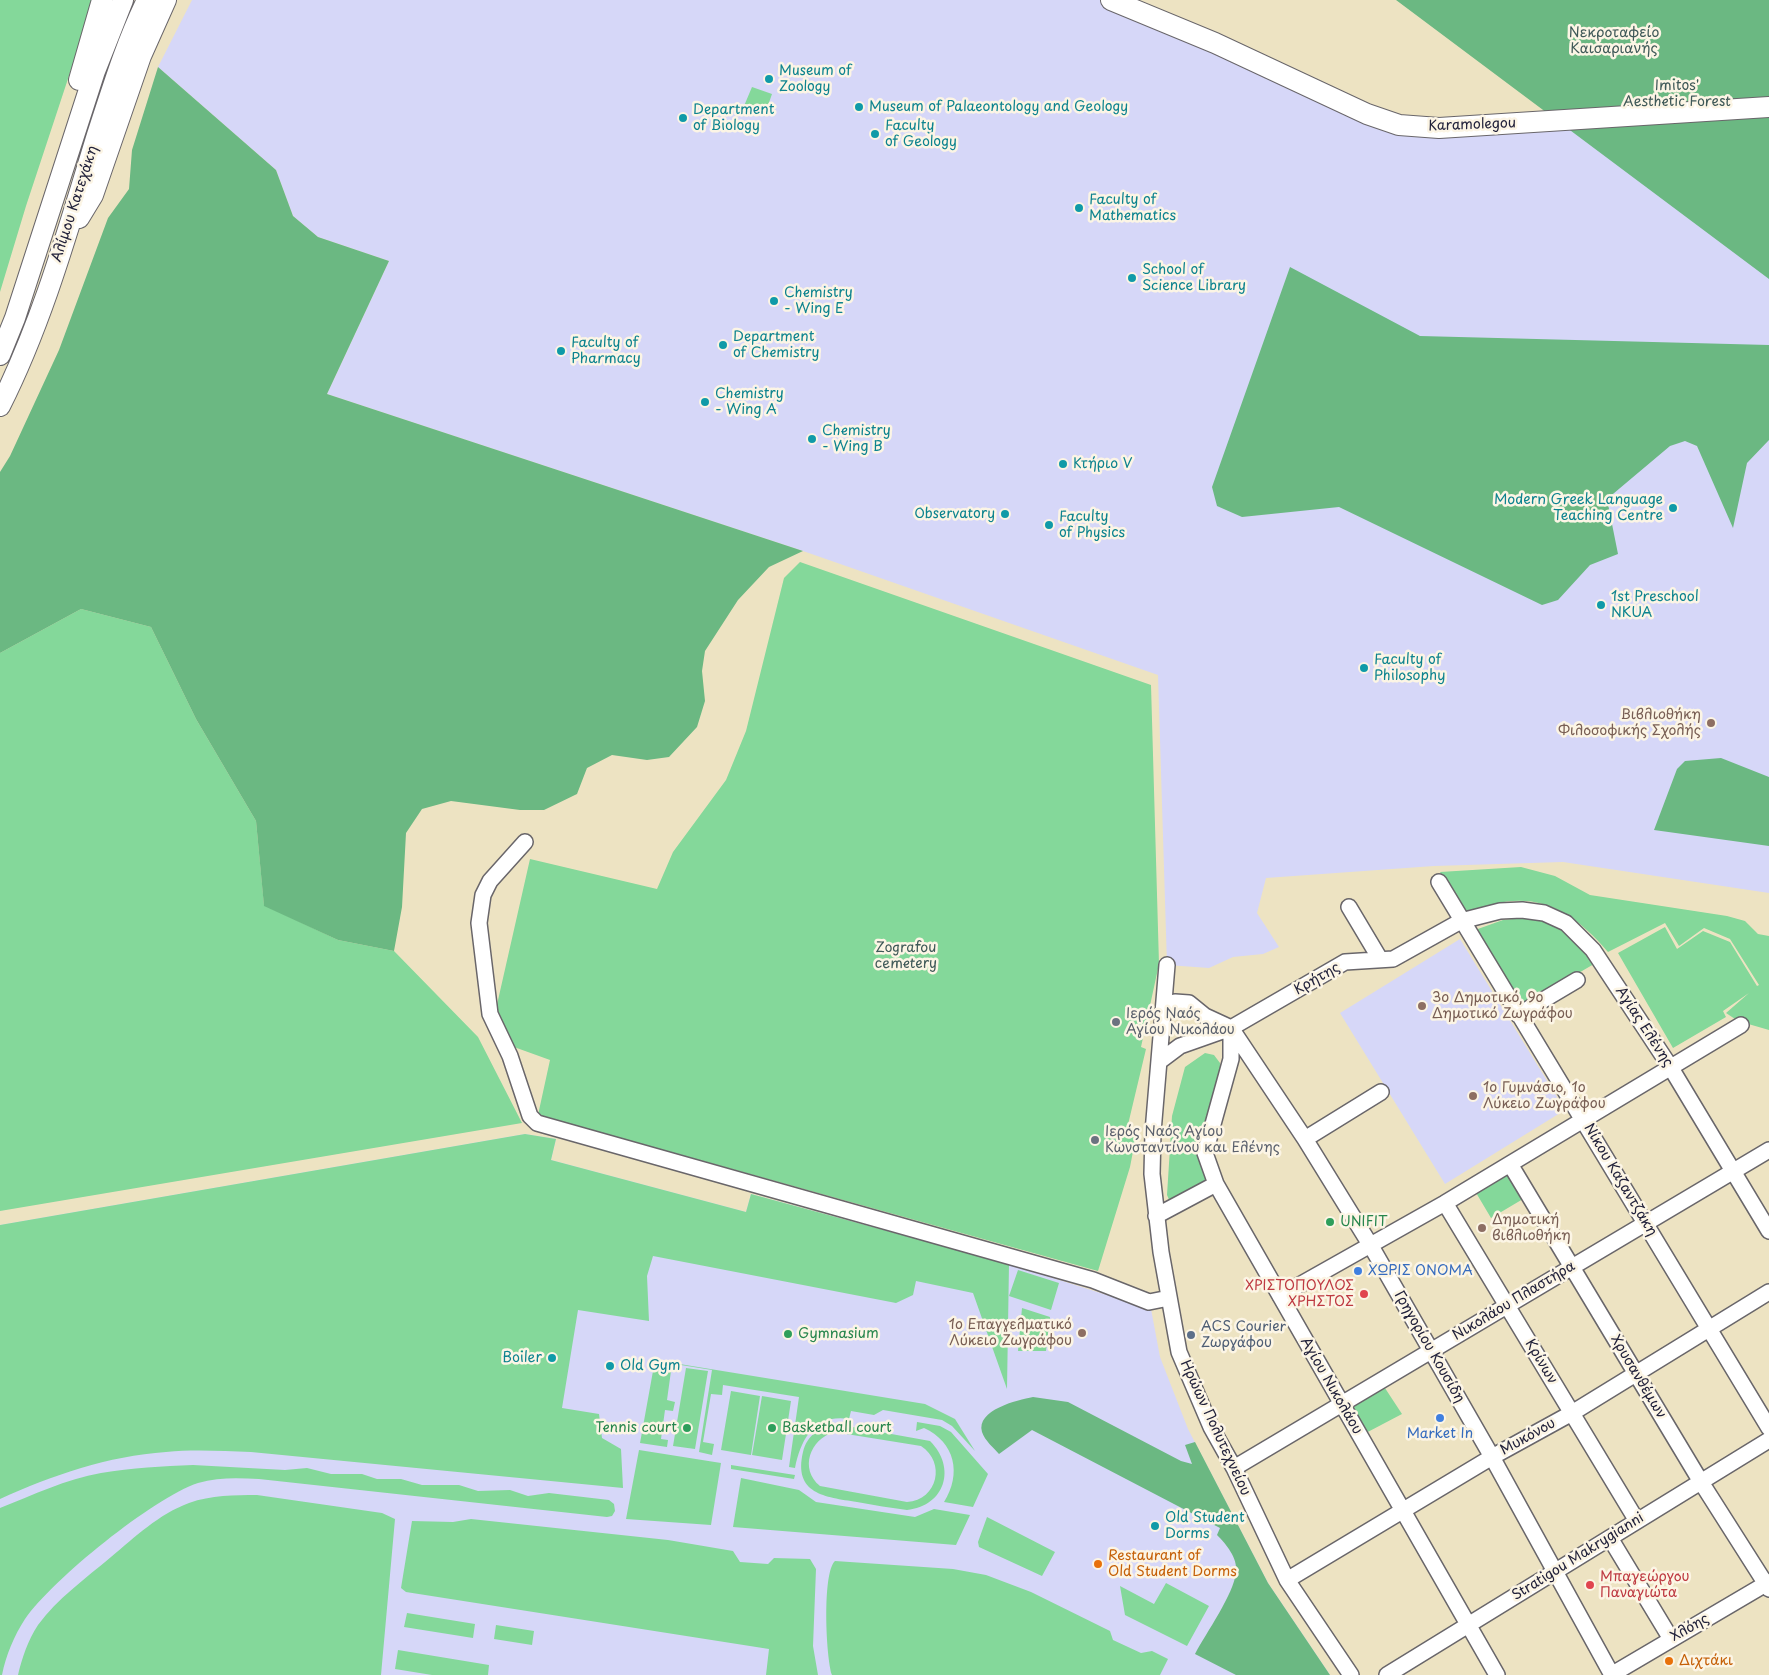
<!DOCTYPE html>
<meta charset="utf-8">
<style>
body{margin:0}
canvas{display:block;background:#ede3c2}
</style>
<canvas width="1769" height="1675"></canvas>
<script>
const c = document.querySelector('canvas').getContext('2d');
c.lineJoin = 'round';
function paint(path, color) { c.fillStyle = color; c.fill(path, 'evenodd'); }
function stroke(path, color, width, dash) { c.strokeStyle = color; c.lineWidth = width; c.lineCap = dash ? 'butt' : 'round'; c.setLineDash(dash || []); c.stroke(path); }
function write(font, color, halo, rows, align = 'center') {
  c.font = font + ' "Playpen Sans",sans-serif'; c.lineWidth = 5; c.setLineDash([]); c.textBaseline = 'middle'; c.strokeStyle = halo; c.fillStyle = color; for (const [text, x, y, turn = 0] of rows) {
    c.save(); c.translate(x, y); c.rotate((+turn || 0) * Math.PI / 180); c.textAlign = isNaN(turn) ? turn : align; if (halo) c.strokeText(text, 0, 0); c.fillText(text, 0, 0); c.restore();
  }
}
const built = new Path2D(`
 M 192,0 L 1111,0 L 1402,131 L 1769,117 L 1769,893 L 1563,862 L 1434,866 L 1266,878 L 1257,913 L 1279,947 L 1263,954 L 1233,957 L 1209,968 L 1167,965 L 1158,675 L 803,551 L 327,394 L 389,261 L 318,237 L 293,216 L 276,170 L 158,67 Z
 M 1460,939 L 1565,1110 L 1445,1184 L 1340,1013 Z
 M 525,1134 L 556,1139 L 551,1160 L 746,1212 L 751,1194 L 1009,1264 L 1151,1309 L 1160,1357 L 1188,1429 L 1268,1583 L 1330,1675 L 0,1675 L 0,1225 Z`);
const green = new Path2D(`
 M 0,0 L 94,0 L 26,206 L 0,292 Z
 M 752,87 L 772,94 L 765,114 L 744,106 Z
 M 800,562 L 1151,685 L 1159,964 L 1141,1047 L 1146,1049 L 1126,1133 L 1136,1136 L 1130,1167 L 1098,1271 L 538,1115 L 550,1060 L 514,1047 L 496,1009 L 530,859 L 657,889 L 673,852 L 726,780 L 746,731 L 784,578 Z
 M 81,609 L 151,627 L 196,719 L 256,821 L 264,905 L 338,940 L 394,951 L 478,1037 L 522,1123 L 0,1211 L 0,653 Z
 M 1521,867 L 1555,876 L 1590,895 L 1727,916 L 1745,921 L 1758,934 L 1769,936 L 1769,1030 L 1738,1021 L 1726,1013 L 1749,993 L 1723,1011 L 1726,1017 L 1673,1048 L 1618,953 L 1665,927 L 1677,949 L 1703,931 L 1730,942 L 1757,986 L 1759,985 L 1730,939 L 1704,928 L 1679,946 L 1665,923 L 1608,952 C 1566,903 1526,886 1464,915 L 1440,872 Z
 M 1523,918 C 1529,919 1537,918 1543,920 C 1563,926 1583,946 1594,964 L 1522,1006 L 1475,930 L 1503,920 Z
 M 1205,1053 L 1214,1055 L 1220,1063 L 1221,1072 L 1198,1155 L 1207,1181 L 1170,1202 L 1167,1195 L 1172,1116 L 1185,1067 Z
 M 525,1134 L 556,1139 L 551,1160 L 746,1212 L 751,1194 L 1009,1264 L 1007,1389 L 973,1293 L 916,1281 L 913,1295 L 896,1303 L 653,1256 L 647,1276 L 649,1321 L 578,1310 L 562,1408 L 599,1414 L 602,1438 L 621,1449 L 623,1488 L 251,1452 C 223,1451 194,1449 166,1452 C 108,1456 53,1475 0,1499 L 0,1225 Z
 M 1507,1172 L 1523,1199 L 1491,1218 L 1475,1191 Z
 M 1018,1270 L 1059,1283 L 1051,1310 L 1009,1296 Z
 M 1022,1308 L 1050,1317 L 1046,1351 L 1018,1351 Z
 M 655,1360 L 925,1404 L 955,1419 L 975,1451 L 952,1426 L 942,1420 L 883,1410 L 874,1415 L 851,1411 L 849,1419 C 814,1414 801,1439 795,1468 L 789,1467 L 799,1397 L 723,1385 L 722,1395 L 711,1394 L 703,1442 L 714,1444 L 712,1455 L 699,1452 L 712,1370 L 681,1365 L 679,1372 L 671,1371 L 667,1400 L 675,1402 L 673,1411 L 665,1410 L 661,1439 L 668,1440 L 667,1447 L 640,1443 Z
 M 686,1368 L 708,1371 L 695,1449 L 673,1446 Z
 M 1381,1382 L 1402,1414 L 1362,1435 L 1344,1405 Z
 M 731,1391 L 760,1396 L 751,1455 L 721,1450 Z
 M 762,1396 L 791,1401 L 782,1460 L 752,1455 Z
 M 917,1422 L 940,1426 L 951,1432 L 988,1474 L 973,1507 L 944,1502 C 962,1474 955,1442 924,1428 L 916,1431 Z
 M 836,1424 L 930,1441 C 957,1468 945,1506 907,1510 C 891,1508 874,1505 857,1502 C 825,1497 793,1494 803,1452 C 807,1435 820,1427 836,1424 ZM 834,1432 L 921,1446 C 946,1462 938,1500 907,1502 L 820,1486 C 799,1469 810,1439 834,1432 Z
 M 639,1450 L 721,1463 L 711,1525 L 626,1519 Z
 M 193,1465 L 285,1470 L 307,1468 L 331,1474 L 362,1474 L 377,1479 L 401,1479 L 422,1485 L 459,1485 L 478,1491 L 510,1490 L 528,1496 L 549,1493 L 609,1500 L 614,1504 L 615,1511 L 612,1516 L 607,1517 L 259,1479 C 239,1478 218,1477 198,1483 C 153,1498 53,1579 25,1619 C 14,1636 6,1655 2,1675 L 0,1675 L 0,1508 C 33,1495 66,1479 101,1473 C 132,1468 163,1466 193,1465 Z
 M 731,1465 L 795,1475 L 794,1479 L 731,1469 Z
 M 741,1478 L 799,1490 L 816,1502 L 915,1517 L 934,1509 L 970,1515 L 956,1545 L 733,1527 Z
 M 257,1495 L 382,1513 L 395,1519 L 381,1675 L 18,1675 C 22,1658 28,1640 38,1625 C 57,1599 86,1578 111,1557 C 135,1537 159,1514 189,1503 C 211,1495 235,1495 257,1495 Z
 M 987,1517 L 1055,1552 L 1042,1576 L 979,1547 L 978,1542 Z
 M 471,1519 L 668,1540 L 733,1551 L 740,1562 L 768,1564 L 774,1558 L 810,1559 L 816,1569 L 813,1646 L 818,1675 L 766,1675 L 769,1649 L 406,1592 L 401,1588 L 412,1521 L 453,1522 Z
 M 835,1561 L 953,1569 L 986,1575 L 1031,1592 L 1110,1631 L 1113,1640 L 1141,1653 L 1152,1651 L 1168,1659 L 1160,1675 L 832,1675 C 826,1657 822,1573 835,1561 Z
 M 1166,1583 L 1209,1606 L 1187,1646 L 1125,1615 L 1120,1586 L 1154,1604 Z
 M 407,1613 L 475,1624 L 473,1638 L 404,1627 Z
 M 496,1625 L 534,1631 L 532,1645 L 494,1639 Z
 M 398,1650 L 489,1665 L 488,1675 L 432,1675 L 395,1669 Z`);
const forest = new Path2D(`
 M 1396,0 L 1769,0 L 1769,279 Z
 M 158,67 L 276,170 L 293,216 L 318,237 L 389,261 L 327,394 L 803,551 L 769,567 L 738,600 L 705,651 L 702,671 L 705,701 L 697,727 L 669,757 L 647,760 L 612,755 L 587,768 L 577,794 L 544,810 L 520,810 L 451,801 L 422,809 L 406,833 L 402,907 L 394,951 L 338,940 L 264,906 L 256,821 L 196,719 L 151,627 L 81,609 L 0,653 L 0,472 L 10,456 L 59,350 L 108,218 L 129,189 L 132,150 Z
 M 1290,267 L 1420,336 L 1769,345 L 1769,440 L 1747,463 L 1733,528 L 1697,446 L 1685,441 L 1670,446 L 1607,499 L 1618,554 L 1590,565 L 1558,600 L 1542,605 L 1339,507 L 1242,517 L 1217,506 L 1212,487 Z
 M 1721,758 L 1769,777 L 1769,846 L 1654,830 L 1677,769 L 1685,761 Z
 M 1033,1397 L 1068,1402 L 1181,1461 L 1192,1464 L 1185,1445 L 1195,1442 L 1268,1583 L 1330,1675 L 1236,1675 L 1195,1654 C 1206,1633 1234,1594 1236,1572 C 1238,1558 1226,1544 1217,1535 L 1220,1528 L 1032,1430 L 999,1454 C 994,1448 985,1441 982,1432 C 976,1410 1017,1400 1033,1397 Z`);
const minor = new Path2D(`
 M 525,842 L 490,881 L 483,895 L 479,923 L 490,1014 L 510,1056 L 530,1116 L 537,1123 L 1093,1280 L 1149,1302 L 1169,1298
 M 1439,882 L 1769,1428
 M 1349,907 L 1380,959
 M 1167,965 L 1153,1132 L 1152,1174 L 1161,1252 L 1179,1352 L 1211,1427 L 1234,1468 L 1287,1580 L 1351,1675
 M 1164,1005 L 1175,1002 L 1189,1003 L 1205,1016 L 1231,1028 L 1305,1139 L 1371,1246 L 1492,1457 L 1612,1675
 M 1518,1015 L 1577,980
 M 1231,1028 L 1231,1059 L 1205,1153 L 1216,1184 L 1497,1675
 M 1160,1061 L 1180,1046 L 1231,1028 L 1345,962 L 1393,959 L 1461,921 L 1500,911 L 1522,910 L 1544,913 L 1566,923 L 1593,950 L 1671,1068 L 1769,1231
 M 1305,1139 L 1381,1092
 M 1510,1164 L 1701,1482 L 1769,1589
 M 1445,1203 L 1637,1521
 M 1156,1216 L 1216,1184
 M 1280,1296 L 1445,1203 L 1741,1025
 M 1234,1468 L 1769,1150
 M 1610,1538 L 1671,1639
 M 1287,1580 L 1492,1457 L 1572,1413 L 1769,1292
 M 1387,1675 L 1769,1440
 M 1611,1675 L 1769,1582`);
const major = new Path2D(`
 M 1111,0 L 1215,43 L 1367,114 L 1399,125 L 1439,128 L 1769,107
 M 79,80 L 102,0
 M 79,218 L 93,195 L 141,56 L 166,0
 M 0,355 L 15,318 L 95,71 L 123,0
 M 0,406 C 43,321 69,226 97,135 C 112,89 126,43 147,0`);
const markers = [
 [769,79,5,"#0f9aa8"],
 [859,107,5,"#0f9aa8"],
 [683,118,5,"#0f9aa8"],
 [875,134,5,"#0f9aa8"],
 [1079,208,5,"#0f9aa8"],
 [1132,278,5,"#0f9aa8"],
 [774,301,5,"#0f9aa8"],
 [723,345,5,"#0f9aa8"],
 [561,351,5,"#0f9aa8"],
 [705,402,5,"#0f9aa8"],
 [812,439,5,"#0f9aa8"],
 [1063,464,5,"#0f9aa8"],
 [1673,508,5,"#0f9aa8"],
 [1005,514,5,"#0f9aa8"],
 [1049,525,5,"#0f9aa8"],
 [1601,605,5,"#0f9aa8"],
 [1364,668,5,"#0f9aa8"],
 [1711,723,5,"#8d6e63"],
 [1422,1006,5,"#8d6e63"],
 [1116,1022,5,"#6b7280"],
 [1473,1096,5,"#8d6e63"],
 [1095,1140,5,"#6b7280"],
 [1330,1222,5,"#2e9e5b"],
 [1482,1228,5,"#8d6e63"],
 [1358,1271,5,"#3f7fe0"],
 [1364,1294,5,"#e0444e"],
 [1082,1333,5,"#8d6e63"],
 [788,1334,5,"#2e9e5b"],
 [1191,1335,5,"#5c6f8a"],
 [552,1358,5,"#0f9aa8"],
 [610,1366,5,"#0f9aa8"],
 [1440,1418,5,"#3f7fe0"],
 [687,1428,5,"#2e9e5b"],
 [772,1428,5,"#2e9e5b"],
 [1155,1526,5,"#0f9aa8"],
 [1098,1564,5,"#e8710a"],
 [1590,1585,5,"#e0444e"],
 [1669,1661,5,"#e8710a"]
];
const parkNames = [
 ["Νεκροταφείο",1614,33],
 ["Καισαριανής",1614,49],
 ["Imitos'",1677,86],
 ["Aesthetic Forest",1677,102],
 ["Zografou",906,948],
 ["cemetery",906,964]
];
const cultureNames = [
 ["Museum of",779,71],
 ["Zoology",779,87],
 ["Museum of Palaeontology and Geology",869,107],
 ["Department",693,110],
 ["of Biology",693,126],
 ["Faculty",885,126],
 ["of Geology",885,142],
 ["Faculty of",1089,200],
 ["Mathematics",1089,216],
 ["School of",1142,270],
 ["Science Library",1142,286],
 ["Chemistry",784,293],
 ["- Wing Ε",784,309],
 ["Department",733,337],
 ["of Chemistry",733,353],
 ["Faculty of",571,343],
 ["Pharmacy",571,359],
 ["Chemistry",715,394],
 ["- Wing Α",715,410],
 ["Chemistry",822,431],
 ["- Wing Β",822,447],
 ["Κτήριο V",1073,464],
 ["Modern Greek Language",1663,500,"right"],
 ["Teaching Centre",1663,516,"right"],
 ["Observatory",995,514,"right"],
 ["Faculty",1059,517],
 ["of Physics",1059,533],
 ["1st Preschool",1611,597],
 ["NKUA",1611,613],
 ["Faculty of",1374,660],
 ["Philosophy",1374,676],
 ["Boiler",542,1358,"right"],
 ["Old Gym",620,1366],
 ["Old Student",1165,1518],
 ["Dorms",1165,1534]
];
const streetNames = [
 ["Karamolegou",1472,125,-2],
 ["Αλίμου Κατεχάκη",75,204,-72],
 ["Κρήτης",1317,979,-30],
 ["Αγίας Ελένης",1644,1027,57],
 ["Νίκου Καζαντζάκη",1620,1180,59],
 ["Νικολάου Πλαστήρα",1514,1301,-31],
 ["Γρηγορίου Κουσίδη",1429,1347,60],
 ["Κρίνων",1541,1362,59],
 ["Χρυσανθέμων",1638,1377,59],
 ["Αγίου Νικολάου",1331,1386,60],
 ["Ηρώων Πολυτεχνείου",1215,1428,65],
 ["Μυκόνου",1528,1437,-29],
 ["Stratigou Makrygianni",1578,1557,-32],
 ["Χλόης",1690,1628,-30]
];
const educationNames = [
 ["Βιβλιοθήκη",1701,715,"right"],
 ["Φιλοσοφικής Σχολής",1701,731,"right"],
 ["3ο Δημοτικό, 9ο",1432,998],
 ["Δημοτικό Ζωγράφου",1432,1014],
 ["1ο Γυμνάσιο, 1ο",1483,1088],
 ["Λύκειο Ζωγράφου",1483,1104],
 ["Δημοτική",1492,1220],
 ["βιβλιοθήκη",1492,1236],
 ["1ο Επαγγελματικό",1072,1325,"right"],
 ["Λύκειο Ζωγράφου",1072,1341,"right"]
];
const worshipNames = [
 ["Ιερός Ναός",1126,1014],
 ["Αγίου Νικολάου",1126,1030],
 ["Ιερός Ναός Αγίου",1105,1132],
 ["Κωνσταντίνου και Ελένης",1105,1148]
];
const leisureNames = [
 ["UNIFIT",1340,1222],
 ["Gymnasium",798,1334],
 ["Tennis court",677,1428,"right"],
 ["Basketball court",782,1428]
];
const shopNames = [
 ["ΧΩΡΙΣ ΟΝΟΜΑ",1368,1271],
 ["Market In",1440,1434,"center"]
];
const healthNames = [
 ["ΧΡΙΣΤΟΠΟΥΛΟΣ",1354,1286],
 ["ΧΡΗΣΤΟΣ",1354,1302],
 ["Μπαγεώργου",1600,1577,"left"],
 ["Παναγιώτα",1600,1593,"left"]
];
const serviceNames = [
 ["ACS Courier",1201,1327],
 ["Ζωργάφου",1201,1343]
];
const foodNames = [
 ["Restaurant of",1108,1556],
 ["Old Student Dorms",1108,1572],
 ["Διχτάκι",1679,1661]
];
paint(built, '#d6d7f8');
paint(green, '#84d89a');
paint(forest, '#6bb882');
stroke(minor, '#69666a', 18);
stroke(major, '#69666a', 22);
stroke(minor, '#fff', 15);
stroke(major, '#fff', 20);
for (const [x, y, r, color] of markers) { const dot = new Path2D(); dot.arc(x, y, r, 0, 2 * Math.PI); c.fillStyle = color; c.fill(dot); stroke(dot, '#fcf5e5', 2); }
write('14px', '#3f5958', '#fcf5e5', parkNames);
write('14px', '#0d838f', '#fcf5e5', cultureNames, 'left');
write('14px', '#22223b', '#fcf5e5', streetNames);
write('14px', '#785e54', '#fcf5e5', educationNames, 'left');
write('14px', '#5b616d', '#fcf5e5', worshipNames, 'left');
write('14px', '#27864d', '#fcf5e5', leisureNames, 'left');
write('14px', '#366cbe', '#fcf5e5', shopNames, 'left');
write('14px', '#be3a42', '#fcf5e5', healthNames, 'right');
write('14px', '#4e5e75', '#fcf5e5', serviceNames, 'left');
write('14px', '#c56008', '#fcf5e5', foodNames, 'left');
</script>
